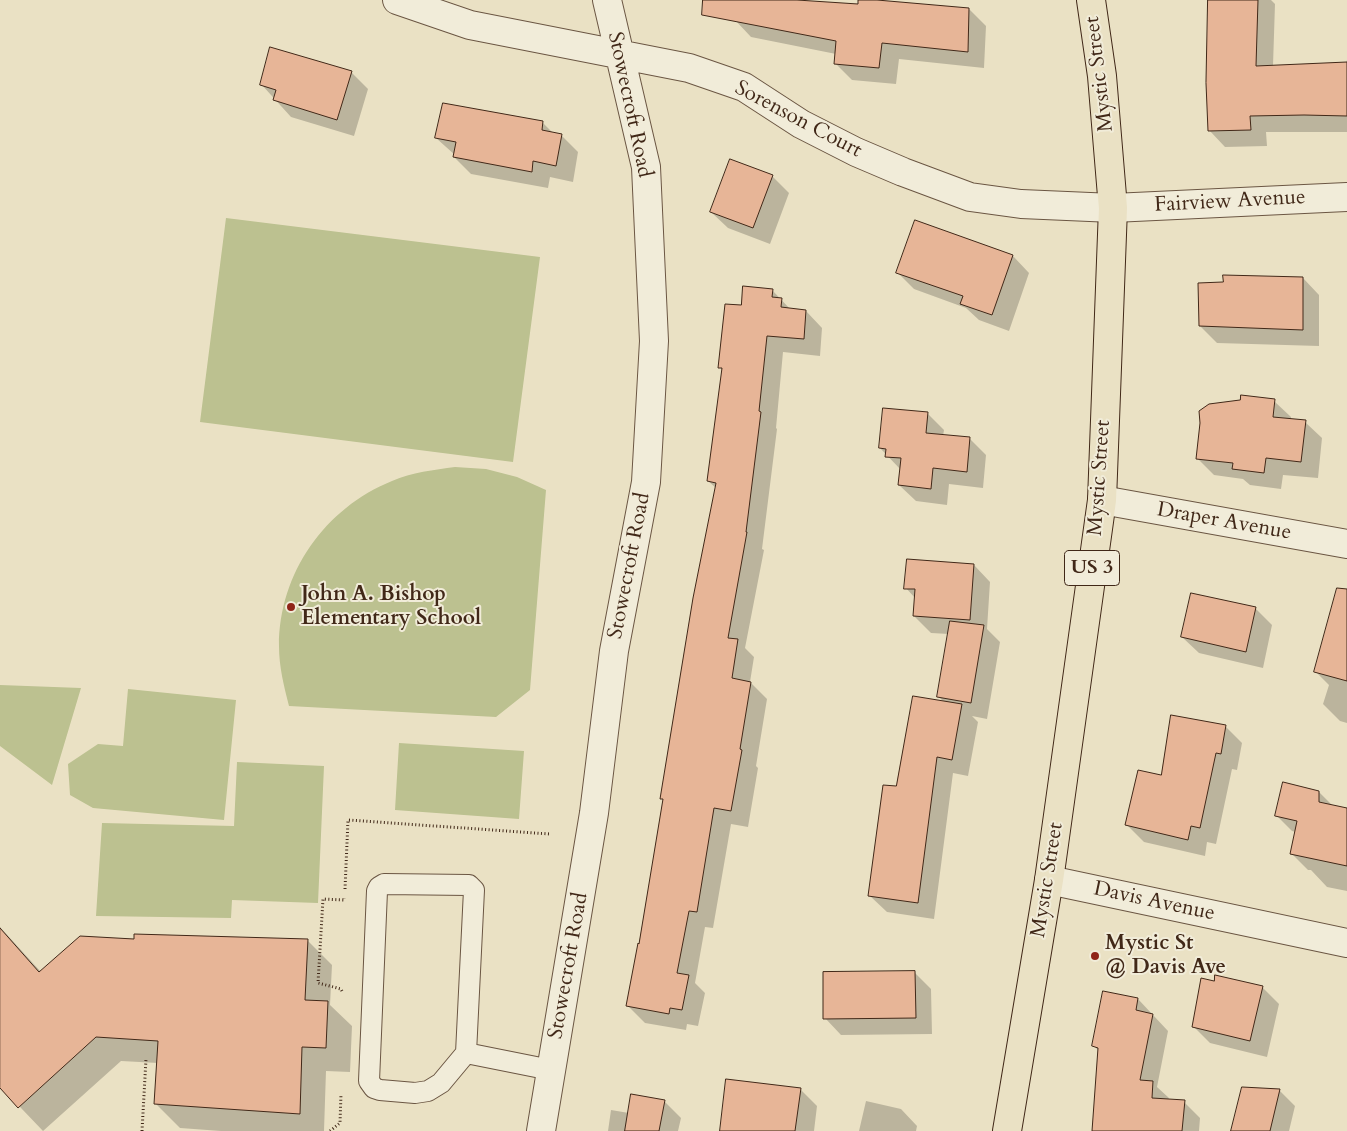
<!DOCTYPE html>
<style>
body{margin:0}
canvas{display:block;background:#eae1c4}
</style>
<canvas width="1347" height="1131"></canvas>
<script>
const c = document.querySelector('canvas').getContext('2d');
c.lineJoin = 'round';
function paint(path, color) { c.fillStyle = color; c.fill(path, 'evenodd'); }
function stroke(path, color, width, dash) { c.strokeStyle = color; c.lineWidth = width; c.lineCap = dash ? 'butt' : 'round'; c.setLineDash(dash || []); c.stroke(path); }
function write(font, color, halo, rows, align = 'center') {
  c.font = font + ' Cardo,serif'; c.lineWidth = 4; c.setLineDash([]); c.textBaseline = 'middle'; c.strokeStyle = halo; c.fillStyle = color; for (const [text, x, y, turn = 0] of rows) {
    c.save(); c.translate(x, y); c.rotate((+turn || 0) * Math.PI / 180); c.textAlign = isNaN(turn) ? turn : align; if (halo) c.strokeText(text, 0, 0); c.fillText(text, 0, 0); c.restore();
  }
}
const green = new Path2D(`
 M 226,218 L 540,257 L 513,462 L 200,422 Z
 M 455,467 L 486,469 L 517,477 L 546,490 L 530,690 L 496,717 L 289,706 C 284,686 279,667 279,646 C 279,573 325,508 392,481 C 412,472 434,470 455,467 Z
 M 0,685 L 81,688 L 52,785 L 0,746 Z
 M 128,689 L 236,700 L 224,820 L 93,808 L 70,795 L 68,764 L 98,744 L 123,746 Z
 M 399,743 L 524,751 L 519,819 L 395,810 Z
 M 237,762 L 324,766 L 318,903 L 232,900 L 231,918 L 96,916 L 102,823 L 234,826 Z`);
const shadow = new Path2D(`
 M 739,0 L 801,0 L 802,2 L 859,6 L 859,0 L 862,0 L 969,9 L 986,26 L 984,68 L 899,59 L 896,84 L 852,80 L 835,63 L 836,54 L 751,37 L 735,20 Z
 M 1210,0 L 1271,0 L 1275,4 L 1273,66 L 1346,63 L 1347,60 L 1347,132 L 1266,132 L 1267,146 L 1225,147 L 1209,130 Z
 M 351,72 L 368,89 L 354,136 L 291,117 L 261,84 Z
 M 542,122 L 554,134 L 561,135 L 578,152 L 573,182 L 550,177 L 548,188 L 471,174 L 454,157 L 455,155 L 436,138 Z
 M 772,176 L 789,193 L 770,244 L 728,228 L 711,212 Z
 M 1013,256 L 1029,273 L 1009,331 L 979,320 L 966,308 L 914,289 L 897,272 Z
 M 1303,278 L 1319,295 L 1319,346 L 1217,343 L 1200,326 Z
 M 773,291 L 791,310 L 806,311 L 822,328 L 820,356 L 783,352 L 776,428 L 777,429 L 762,549 L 764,550 L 745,648 L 754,657 L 750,682 L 767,699 L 756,766 L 758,768 L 748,827 L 731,824 L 713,928 L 705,927 L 695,983 L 705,993 L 698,1026 L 687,1024 L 686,1030 L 645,1023 L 628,1006 L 664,800 L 662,798 L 716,488 L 708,481 L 723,371 L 720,367 L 742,306 Z
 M 1274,401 L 1291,417 L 1291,420 L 1305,422 L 1322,438 L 1318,478 L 1283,475 L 1281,489 L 1250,485 L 1243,479 L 1214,475 L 1197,458 Z
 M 927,413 L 944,430 L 943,436 L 970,439 L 986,455 L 983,488 L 949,484 L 947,505 L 916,501 L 899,485 L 901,470 L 880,448 Z
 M 974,565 L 990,582 L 987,629 L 1000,642 L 987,719 L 972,716 L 978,722 L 968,776 L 953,773 L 934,919 L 887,912 L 870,896 L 897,788 L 945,703 L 938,696 L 949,634 L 931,633 L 914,616 L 915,598 L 906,588 Z
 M 1255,608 L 1272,625 L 1263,668 L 1199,653 L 1182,637 Z
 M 1347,629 L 1347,723 L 1340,721 L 1323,704 L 1329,685 L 1316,672 Z
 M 1225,726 L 1242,743 L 1237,770 L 1232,769 L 1216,844 L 1207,842 L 1205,856 L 1144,842 L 1127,825 L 1162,777 Z
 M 1319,792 L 1333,806 L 1347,809 L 1347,891 L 1327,887 L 1311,870 L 1308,870 L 1292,854 L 1296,832 L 1292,831 L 1276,815 Z
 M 0,927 L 41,972 L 135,941 L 307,940 L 332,965 L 330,1005 L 352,1026 L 350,1072 L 326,1071 L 324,1131 L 221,1131 L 180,1128 L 156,1104 L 158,1063 L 121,1061 L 43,1131 L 0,1086 Z
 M 914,972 L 931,989 L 932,1034 L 841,1035 L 825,1018 Z
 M 1262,987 L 1279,1004 L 1267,1057 L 1210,1043 L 1193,1026 Z
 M 1138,999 L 1168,1031 L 1157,1087 L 1169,1098 L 1168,1100 L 1184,1102 L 1200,1118 L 1199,1131 L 1093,1131 L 1099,1051 L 1094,1046 Z
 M 1243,1088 L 1280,1091 L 1295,1106 L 1289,1131 L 1233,1131 Z
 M 800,1089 L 817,1106 L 814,1131 L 721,1131 Z
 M 664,1101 L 681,1118 L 678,1131 L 608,1131 L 611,1110 L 629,1113 Z
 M 866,1101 L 901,1109 L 917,1126 L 916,1131 L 859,1131 Z`);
const building = new Path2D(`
 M 703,0 L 797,0 L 858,4 L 858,0 L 877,0 L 969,8 L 968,52 L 882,43 L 879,68 L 834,64 L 836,41 L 702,15 Z
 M 1208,0 L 1258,0 L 1256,66 L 1347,62 L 1347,116 L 1304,115 L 1250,116 L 1251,130 L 1208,131 L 1206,83 Z
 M 270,47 L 352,71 L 337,120 L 273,100 L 276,90 L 260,85 Z
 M 443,103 L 543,121 L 542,130 L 562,134 L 556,166 L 533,161 L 532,172 L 453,157 L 456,142 L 435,138 Z
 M 730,159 L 773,175 L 753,228 L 710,212 Z
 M 915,220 L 1013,255 L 992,315 L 960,304 L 963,296 L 896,273 Z
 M 1223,275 L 1303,277 L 1303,330 L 1199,326 L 1198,283 L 1223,282 Z
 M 743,286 L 773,289 L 772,297 L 782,298 L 781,307 L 806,310 L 804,339 L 767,336 L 759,411 L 761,412 L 746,532 L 747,532 L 728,638 L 738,639 L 732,678 L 751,682 L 740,749 L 742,750 L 731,811 L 714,808 L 697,912 L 689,911 L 677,973 L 689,975 L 682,1010 L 670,1008 L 669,1014 L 626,1006 L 638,943 L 639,944 L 663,799 L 660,799 L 693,598 L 716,483 L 707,481 L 722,368 L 718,368 L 725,304 L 741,305 Z
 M 1241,395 L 1275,399 L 1273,417 L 1306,420 L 1301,462 L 1266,458 L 1264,473 L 1232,469 L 1233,463 L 1196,459 L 1200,423 L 1199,411 L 1209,404 L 1240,400 Z
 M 883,408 L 928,412 L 926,433 L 970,437 L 967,472 L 933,468 L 931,489 L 898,485 L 901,458 L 885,457 L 886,449 L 879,448 Z
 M 907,559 L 974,564 L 970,620 L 913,616 L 915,589 L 904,589 Z
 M 1337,588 L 1347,589 L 1347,681 L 1314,672 Z
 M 1191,593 L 1256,607 L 1246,652 L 1181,637 Z
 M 950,621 L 984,625 L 971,703 L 937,697 Z
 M 913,696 L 962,704 L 952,760 L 937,757 L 918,903 L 868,896 L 883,785 L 896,786 Z
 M 1171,715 L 1226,725 L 1221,754 L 1216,753 L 1200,828 L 1191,826 L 1188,840 L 1125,825 L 1138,770 L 1161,775 Z
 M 1283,782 L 1319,791 L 1319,802 L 1347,808 L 1347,866 L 1290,854 L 1297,821 L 1275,816 Z
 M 0,928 L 39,972 L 80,936 L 134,939 L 134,934 L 308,939 L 305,1000 L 328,1001 L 326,1048 L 302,1047 L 300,1114 L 154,1104 L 158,1041 L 96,1037 L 18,1108 L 0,1088 Z
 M 915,971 L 916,1018 L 823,1019 L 823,972 Z
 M 1215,975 L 1263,986 L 1250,1041 L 1192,1027 L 1201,978 L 1214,981 Z
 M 1103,991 L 1138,998 L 1136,1010 L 1153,1014 L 1140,1080 L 1153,1081 L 1152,1098 L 1185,1100 L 1182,1131 L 1092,1131 L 1098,1048 L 1092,1046 Z
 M 726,1079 L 801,1088 L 795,1131 L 720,1131 Z
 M 1242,1087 L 1280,1089 L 1270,1131 L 1231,1131 Z
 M 631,1094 L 665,1100 L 659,1131 L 625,1131 Z`);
const path = new Path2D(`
 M 345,889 L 348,820 L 550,834
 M 342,991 L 341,989 L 318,983 L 323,899 L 344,900 L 344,898
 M 142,1131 L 146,1059
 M 330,1131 L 340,1123 L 341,1094`);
const service = new Path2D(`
 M 384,884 L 469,885 L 474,890 L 466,1053 L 441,1083 L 428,1091 L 415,1093 L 380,1090 L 374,1088 L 369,1081 L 377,891 L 379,887 Z
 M 466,1053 L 551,1070`);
const minor = new Path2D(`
 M 397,0 L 470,25 L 689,68 L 744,87 L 801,124 L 856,152 L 903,172 L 970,197 L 1021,204 L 1113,208 L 1347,197
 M 1102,500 L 1347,544
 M 1049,880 L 1347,943
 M 541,1131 L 594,813 L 614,651 L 646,482 L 654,341 L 646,167 L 607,0`);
const trunk = new Path2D(`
 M 1007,1131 L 1049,880 L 1102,500 L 1113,208 L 1102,76 L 1091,0`);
const markers = [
 [291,607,5,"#8f2418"],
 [1095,956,5,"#8f2418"]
];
const shields = [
 [1092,568,55]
];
const shieldNames = [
 ["US 3",1092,568]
];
const streetNames = [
 ["Mystic Street",1100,74,-97],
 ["Stowecroft Road",629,105,78],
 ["Sorenson Court",798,120,28],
 ["Fairview Avenue",1230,202,-3],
 ["Mystic Street",1100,478,-86],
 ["Draper Avenue",1224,522,10],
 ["Stowecroft Road",630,566,-79],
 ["Mystic Street",1048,880,-81],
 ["Davis Avenue",1154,902,12],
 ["Stowecroft Road",569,966,-80]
];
const poiNames = [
 ["John A. Bishop",301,595],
 ["Elementary School",301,619],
 ["Mystic St",1105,944],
 ["@ Davis Ave",1105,968]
];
paint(green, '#bcc190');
paint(shadow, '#0003');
paint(building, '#e7b597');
stroke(building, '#412818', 1);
stroke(service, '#6b5643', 22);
stroke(minor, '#6b5643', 30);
stroke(trunk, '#412818', 30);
stroke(path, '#412818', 3, [1, 2.5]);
stroke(service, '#f1ecd9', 20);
stroke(minor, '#f1ecd9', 28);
stroke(trunk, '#eae1c4', 28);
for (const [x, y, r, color] of markers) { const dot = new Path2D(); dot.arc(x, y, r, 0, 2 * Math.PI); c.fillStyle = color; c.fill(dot); stroke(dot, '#f1ecd9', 2); }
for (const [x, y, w] of shields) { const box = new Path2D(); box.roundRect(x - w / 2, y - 17.5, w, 35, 4); c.fillStyle = '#f1ecd9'; c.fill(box); stroke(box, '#412818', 1); }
write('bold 20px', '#412818', null, shieldNames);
write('21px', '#412818', '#f1ecd9', streetNames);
write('bold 21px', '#412818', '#f1ecd9', poiNames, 'left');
</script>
